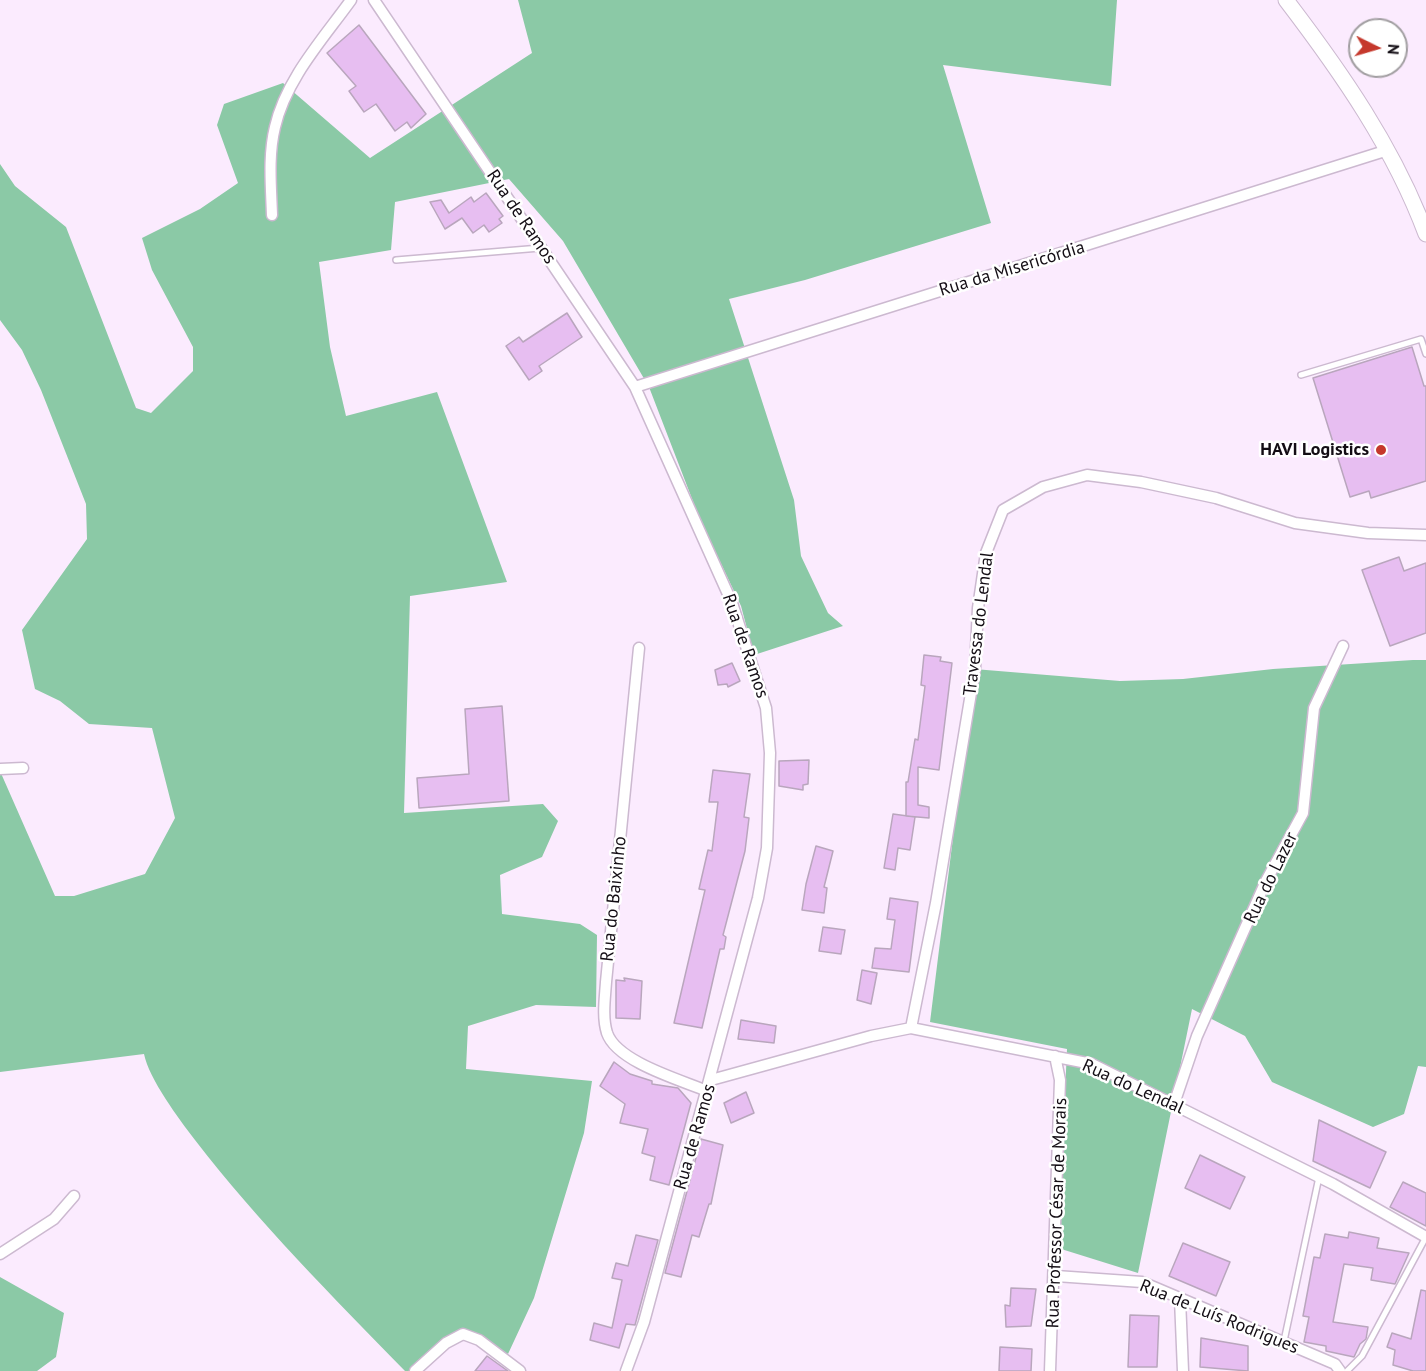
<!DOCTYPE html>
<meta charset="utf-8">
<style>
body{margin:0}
#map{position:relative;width:1426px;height:1371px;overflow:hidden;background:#fbebfe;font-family:"PT Sans",sans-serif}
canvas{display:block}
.north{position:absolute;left:1348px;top:18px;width:60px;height:60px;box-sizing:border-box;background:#fff;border:2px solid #a19ea1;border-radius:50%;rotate:95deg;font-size:16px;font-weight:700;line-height:24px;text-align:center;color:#130d14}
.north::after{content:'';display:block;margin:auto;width:21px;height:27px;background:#c5382c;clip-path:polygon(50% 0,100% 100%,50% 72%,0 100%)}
</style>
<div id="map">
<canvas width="1426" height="1371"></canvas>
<div class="north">N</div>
</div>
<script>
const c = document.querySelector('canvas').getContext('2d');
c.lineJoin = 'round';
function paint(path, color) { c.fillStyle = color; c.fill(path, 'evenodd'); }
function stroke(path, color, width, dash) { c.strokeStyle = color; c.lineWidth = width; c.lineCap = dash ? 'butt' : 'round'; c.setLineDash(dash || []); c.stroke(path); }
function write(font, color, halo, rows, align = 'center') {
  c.font = font + ' "PT Sans",sans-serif'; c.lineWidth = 5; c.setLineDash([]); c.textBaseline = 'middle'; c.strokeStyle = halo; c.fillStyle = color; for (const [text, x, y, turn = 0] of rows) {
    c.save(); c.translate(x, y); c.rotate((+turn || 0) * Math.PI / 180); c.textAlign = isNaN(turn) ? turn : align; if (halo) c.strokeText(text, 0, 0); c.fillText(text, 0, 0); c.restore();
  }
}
const forest = new Path2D(`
 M 518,0 L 1117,0 L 1111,86 L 943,65 L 991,223 L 805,280 L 729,299 L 794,500 L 801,556 L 828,613 L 843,626 L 754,655 L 741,606 L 699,517 L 649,387 L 563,241 L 509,179 L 395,202 L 391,250 L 319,262 L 330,347 L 346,416 L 437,392 L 507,582 L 410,596 L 404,813 L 543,804 L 558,821 L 542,857 L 500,875 L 502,914 L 580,924 L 597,935 L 596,1007 L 536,1005 L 468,1026 L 466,1069 L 592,1081 L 584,1133 L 534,1298 L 508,1354 L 461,1334 L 414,1371 L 405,1371 C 332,1296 259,1223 195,1140 C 179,1119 149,1079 144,1054 L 0,1072 L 0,771 L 55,896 L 74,896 L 145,874 L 175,818 L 152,728 L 89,724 L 60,701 L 35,689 L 22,630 L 87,539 L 86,504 L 41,390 L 22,350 L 0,320 L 0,164 L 15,186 L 66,227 L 136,408 L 151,413 L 193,371 L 193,347 L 152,270 L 142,238 L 200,209 L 238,183 L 217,125 L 224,104 L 283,83 L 370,158 L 532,53 Z
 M 1413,660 L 1426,660 L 1426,1067 L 1418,1066 L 1404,1114 L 1373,1127 L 1272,1082 L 1245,1036 L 1192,1009 L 1138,1273 L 1058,1248 L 1067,1049 L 930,1022 L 974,669 L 1120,681 L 1183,679 L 1273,669 Z
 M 0,1277 L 64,1313 L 56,1357 L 37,1371 L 0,1371 Z`);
const building = new Path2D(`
 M 359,25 L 426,114 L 411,128 L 407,122 L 395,131 L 376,104 L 364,112 L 349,91 L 356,86 L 327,53 Z
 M 486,193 L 503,216 L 499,219 L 502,223 L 489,232 L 484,225 L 473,233 L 462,218 L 445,229 L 430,202 L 441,200 L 449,213 L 471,197 L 474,202 Z
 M 567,313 L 582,337 L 539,366 L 542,371 L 529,380 L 506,346 L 519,337 L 523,342 Z
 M 1412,347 L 1424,386 L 1426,386 L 1426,481 L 1371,498 L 1369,491 L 1350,497 L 1313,378 Z
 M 1399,557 L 1404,571 L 1426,563 L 1426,633 L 1390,646 L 1362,570 Z
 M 924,655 L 941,657 L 940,661 L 952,663 L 939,770 L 918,767 L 918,805 L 929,807 L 929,818 L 906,816 L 906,782 L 908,782 L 915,739 L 918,740 L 925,686 L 921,685 Z
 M 732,663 L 740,681 L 728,687 L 727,684 L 718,685 L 715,670 Z
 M 502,706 L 509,801 L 419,808 L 417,778 L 469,774 L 465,709 Z
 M 809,760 L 808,784 L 803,785 L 803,790 L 779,786 L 779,761 Z
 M 713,770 L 750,774 L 744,817 L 749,818 L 745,851 L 723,935 L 726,937 L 724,949 L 720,949 L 702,1028 L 674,1023 L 705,890 L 699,889 L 708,850 L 712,851 L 718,802 L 709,802 Z
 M 893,814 L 915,817 L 910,850 L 898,848 L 895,870 L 884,868 Z
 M 816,846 L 833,851 L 824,887 L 827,888 L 824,913 L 802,910 L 806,884 Z
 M 890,898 L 918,902 L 909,972 L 872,968 L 875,948 L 891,949 L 895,920 L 887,919 Z
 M 823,927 L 845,930 L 841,954 L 819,951 Z
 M 862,970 L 877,973 L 871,1004 L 857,1000 Z
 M 624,978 L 642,981 L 640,1019 L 616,1018 L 616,980 L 625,981 Z
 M 741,1020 L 776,1026 L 774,1043 L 738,1039 Z
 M 614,1062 L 630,1074 L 652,1081 L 652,1084 L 678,1088 L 691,1103 L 669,1185 L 650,1180 L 655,1157 L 642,1153 L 648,1129 L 620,1123 L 625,1104 L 600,1086 Z
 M 746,1092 L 754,1113 L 731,1123 L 724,1103 Z
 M 1319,1120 L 1386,1152 L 1370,1188 L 1313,1161 Z
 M 701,1139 L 723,1145 L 711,1204 L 709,1204 L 699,1237 L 692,1235 L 681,1277 L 665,1273 Z
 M 1200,1155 L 1245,1177 L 1230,1209 L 1185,1188 Z
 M 1403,1182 L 1426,1193 L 1426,1226 L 1390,1207 Z
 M 1349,1232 L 1379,1238 L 1377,1248 L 1409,1253 L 1395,1284 L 1371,1280 L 1373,1268 L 1344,1264 L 1333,1322 L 1368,1327 L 1366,1339 L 1360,1344 L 1354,1357 L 1326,1351 L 1326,1346 L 1304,1342 L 1309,1317 L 1303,1316 L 1314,1257 L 1320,1258 L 1325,1234 L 1348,1238 Z
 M 636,1235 L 658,1240 L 635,1325 L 626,1324 L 619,1348 L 590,1340 L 594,1323 L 612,1328 L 622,1280 L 612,1278 L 616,1263 L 628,1266 Z
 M 1183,1243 L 1230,1262 L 1216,1296 L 1169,1276 Z
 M 1011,1288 L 1036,1289 L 1031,1326 L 1006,1327 L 1005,1305 L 1010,1306 Z
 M 1421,1290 L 1426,1291 L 1426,1371 L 1413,1371 L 1393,1365 L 1395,1350 L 1387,1347 L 1392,1333 L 1411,1339 Z
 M 1130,1315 L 1159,1316 L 1157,1367 L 1128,1367 Z
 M 1201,1338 L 1248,1346 L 1248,1371 L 1200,1367 Z
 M 1000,1347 L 1032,1349 L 1031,1371 L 999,1371 Z
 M 487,1356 L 508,1371 L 475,1371 Z`);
const lane = new Path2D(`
 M 396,260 L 540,248
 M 1301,375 L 1421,339 L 1426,354
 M 1284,1341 L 1319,1177
 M 1347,1371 L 1362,1356 L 1426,1237`);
const street = new Path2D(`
 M 374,0 L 635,387 L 732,603 L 766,708 L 770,753 L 767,848 L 758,898 L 644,1322 L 626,1371
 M 272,215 C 271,186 268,155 275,127 C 286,79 323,39 351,0
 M 635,387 L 1388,150
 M 639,648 L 606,982 C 605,998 602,1017 607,1033 C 617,1062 681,1080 707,1091
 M 0,769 L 23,768
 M 911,1028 L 936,903 L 975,669 L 978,608 L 986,553 L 1003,510 L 1043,487 L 1087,475 L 1141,482 L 1216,498 L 1295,523 L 1368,533 L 1426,535
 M 711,1080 L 871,1036 L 911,1028 L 1092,1064 L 1333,1184 L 1426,1237
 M 1174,1104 L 1197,1036 L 1266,881 L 1303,813 L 1314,708 L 1343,646
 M 0,1254 L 54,1219 L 74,1196
 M 1056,1276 L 1142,1282 L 1335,1364 L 1340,1371
 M 1180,1299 L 1183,1371
 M 415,1371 L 446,1343 L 463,1334 L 479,1340 L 520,1371
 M 1050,1371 L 1060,1080 L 1055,1056`);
const secondary = new Path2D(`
 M 1286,0 C 1341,72 1394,148 1426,234`);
const markers = [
 [1381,450,6,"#c5382c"]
];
const streetNames = [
 ["Rua de Ramos",521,217,56],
 ["Rua da Misericórdia",1012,269,-17],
 ["Travessa do Lendal",979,624,-83],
 ["Rua de Ramos",745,646,71],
 ["Rua do Lazer",1271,878,-64],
 ["Rua do Baixinho",614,899,-84],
 ["Rua do Lendal",1133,1087,24],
 ["Rua de Ramos",695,1137,-74],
 ["Rua Professor César de Morais",1057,1213,-88],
 ["Rua de Luís Rodrigues",1219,1317,22]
];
const poiNames = [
 ["HAVI Logistics",1369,450]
];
paint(forest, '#8bc9a6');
paint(building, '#e7bef1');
stroke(building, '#b9a6bd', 1.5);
stroke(lane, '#ccb9d0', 8);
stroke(street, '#ccb9d0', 13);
stroke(secondary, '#ccb9d0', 17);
stroke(lane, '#fff', 5);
stroke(street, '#fff', 10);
stroke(secondary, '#fff', 15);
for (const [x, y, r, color] of markers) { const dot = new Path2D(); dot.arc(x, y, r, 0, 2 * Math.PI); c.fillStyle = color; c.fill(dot); stroke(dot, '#fff', 2); }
write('18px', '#130d14', '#fff', streetNames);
write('bold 18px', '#130d14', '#fff', poiNames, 'right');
</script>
